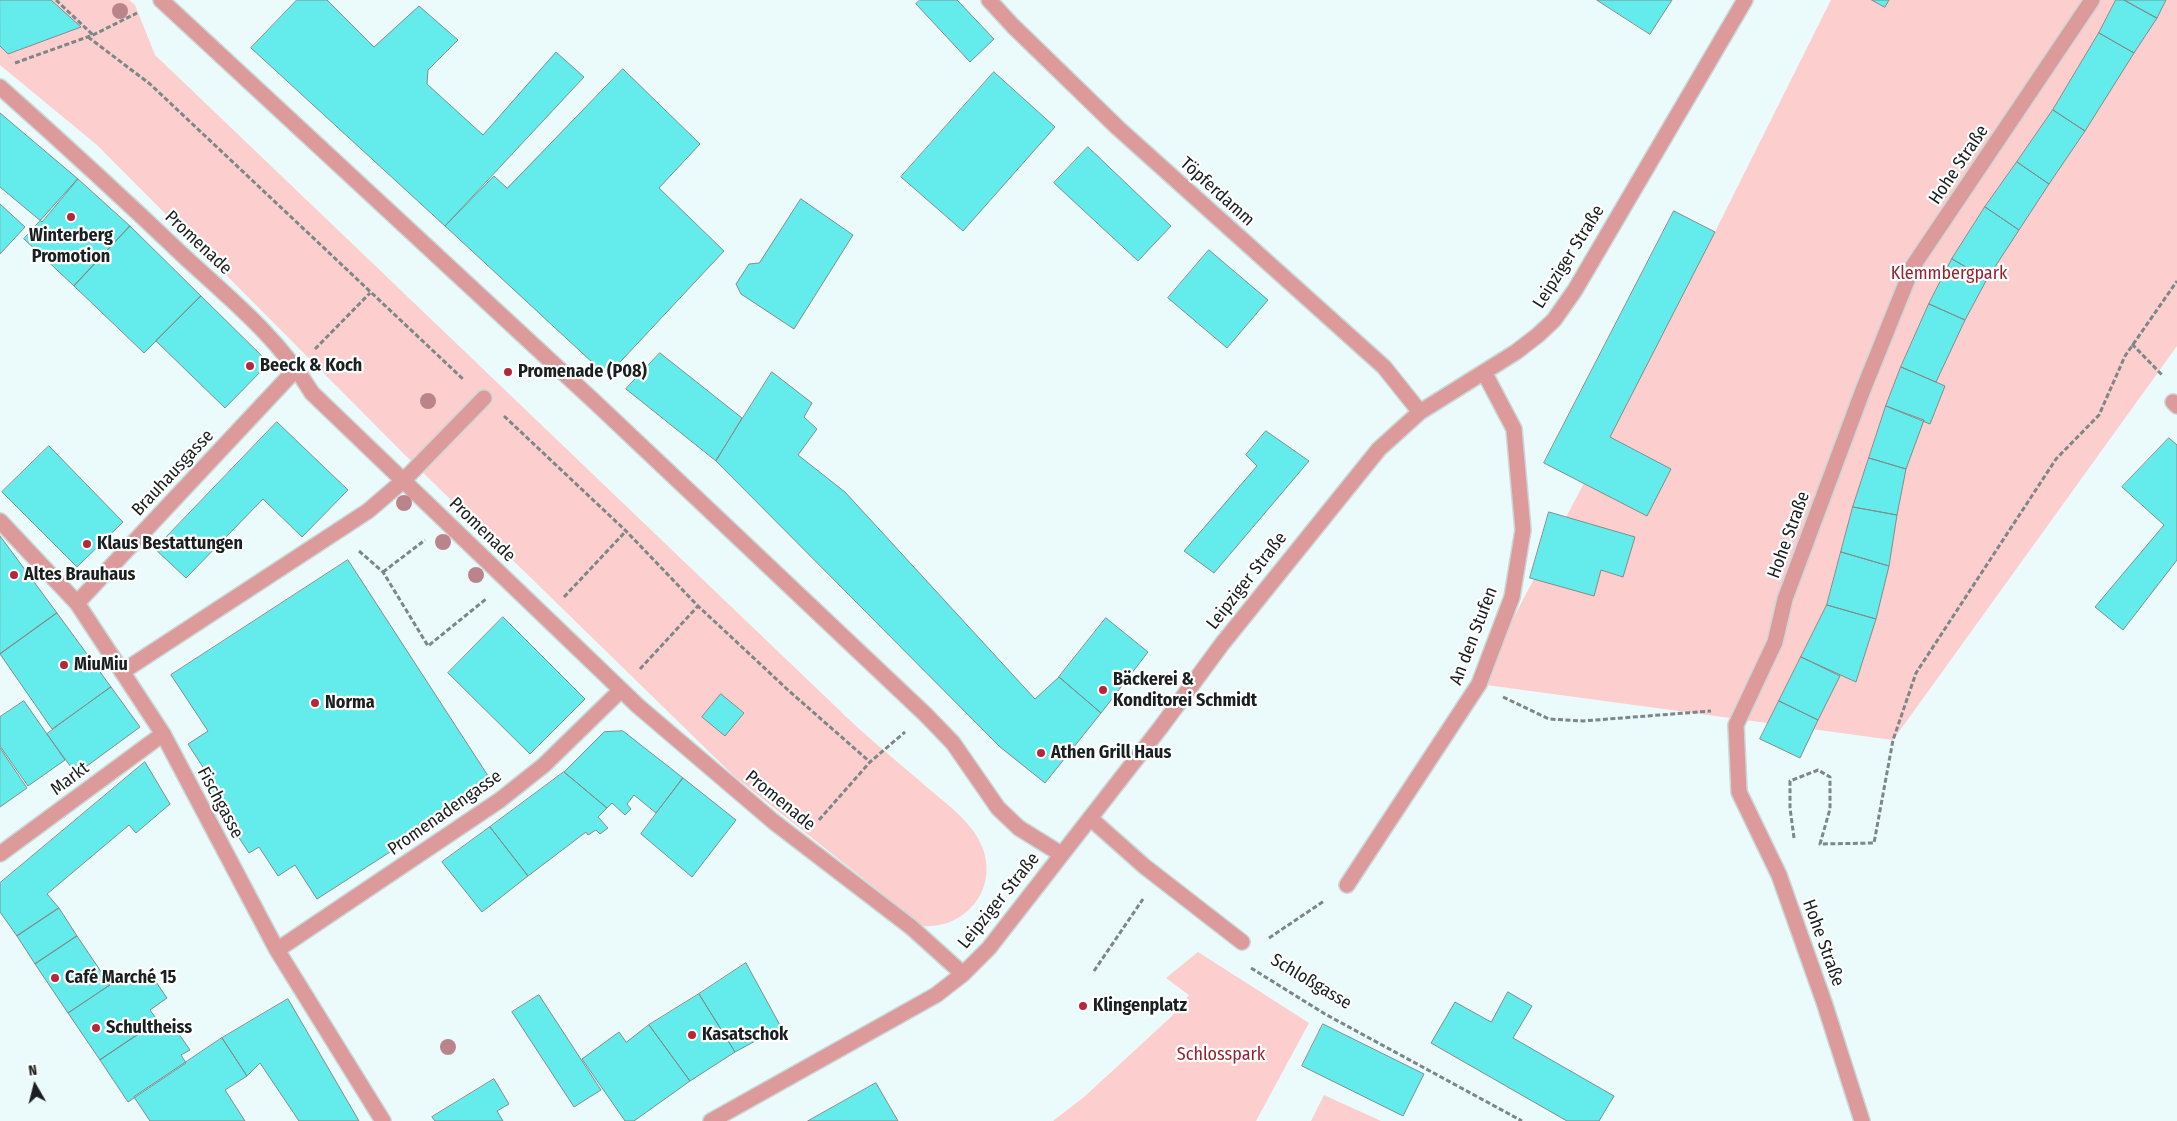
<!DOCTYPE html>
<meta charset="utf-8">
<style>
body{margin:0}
#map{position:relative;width:2177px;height:1121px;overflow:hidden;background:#ebfafa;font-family:"Fira Sans Condensed",sans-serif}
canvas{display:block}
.north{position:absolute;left:10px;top:1061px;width:50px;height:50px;-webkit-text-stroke:4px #fff;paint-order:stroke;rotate:352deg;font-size:14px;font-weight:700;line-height:20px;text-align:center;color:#1a201f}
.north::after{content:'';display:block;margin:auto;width:18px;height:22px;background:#1a201f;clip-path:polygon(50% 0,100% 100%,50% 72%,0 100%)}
</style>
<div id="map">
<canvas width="2177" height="1121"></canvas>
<div class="north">N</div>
</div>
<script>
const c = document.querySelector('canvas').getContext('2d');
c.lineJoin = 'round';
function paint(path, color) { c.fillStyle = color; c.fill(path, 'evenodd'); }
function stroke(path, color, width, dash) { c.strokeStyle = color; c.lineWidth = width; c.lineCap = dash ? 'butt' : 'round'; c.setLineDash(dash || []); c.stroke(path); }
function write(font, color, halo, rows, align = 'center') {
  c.font = font + ' "Fira Sans Condensed",sans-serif'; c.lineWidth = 4.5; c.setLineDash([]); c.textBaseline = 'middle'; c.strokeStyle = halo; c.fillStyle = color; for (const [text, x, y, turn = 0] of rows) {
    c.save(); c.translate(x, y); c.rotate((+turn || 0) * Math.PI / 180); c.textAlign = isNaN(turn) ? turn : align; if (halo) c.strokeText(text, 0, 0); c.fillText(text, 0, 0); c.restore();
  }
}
const green = new Path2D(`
 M 0,0 L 129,0 L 135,5 L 155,55 C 382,272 608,489 835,706 C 862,733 892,757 921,782 C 943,802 975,822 984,852 C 996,893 963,929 923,926 L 734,776 L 406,456 L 97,145 L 0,65 Z
 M 1831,0 L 2177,0 L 2177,346 L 1893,740 L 1479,684 L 1715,232 Z
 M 1198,952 L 1309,1023 L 1256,1121 L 1053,1121 L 1084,1097 L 1171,1017 L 1189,995 L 1166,978 Z
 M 1324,1095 L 1381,1121 L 1311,1121 Z`);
const building = new Path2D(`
 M 0,0 L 51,0 L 81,27 L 8,54 L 0,46 Z
 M 297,0 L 327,0 L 374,47 L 419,6 L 458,40 L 428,70 L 427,84 L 483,135 L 556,52 L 584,77 L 445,226 L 251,48 Z
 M 920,0 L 957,0 L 994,39 L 970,62 L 916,4 Z
 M 1597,0 L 1672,0 L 1650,34 Z
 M 1872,0 L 1889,0 L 1885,7 Z
 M 2116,0 L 2124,0 L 2157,18 L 2134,53 L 2099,33 Z
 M 2124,0 L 2166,0 L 2157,18 Z
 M 2099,33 L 2134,53 L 2085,131 L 2053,110 Z
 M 623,69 L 700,144 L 659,188 L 724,251 L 607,376 L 445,226 L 494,176 L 507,188 Z
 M 994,72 L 1055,127 L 963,231 L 901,177 Z
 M 2053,110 L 2085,131 L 2049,184 L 2017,162 Z
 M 0,113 L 78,179 L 42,222 L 0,187 Z
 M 1088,147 L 1171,226 L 1138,261 L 1054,183 Z
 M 2017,162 L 2049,184 L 2019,230 L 1985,207 Z
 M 78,179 L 130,226 L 74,286 L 24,239 Z
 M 801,199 L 853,235 L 794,329 L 741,294 L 736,284 L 749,264 L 759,263 Z
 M 0,204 L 25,227 L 0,254 Z
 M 1985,207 L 2019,230 L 1987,279 L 1952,259 Z
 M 1674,211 L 1715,232 L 1610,437 L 1671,469 L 1647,516 L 1544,463 Z
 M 130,226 L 201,296 L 144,353 L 74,286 Z
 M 1209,250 L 1268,300 L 1227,348 L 1168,298 Z
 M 1952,259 L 1987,279 L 1965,320 L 1929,304 Z
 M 201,296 L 269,363 L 225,408 L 156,341 Z
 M 1929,304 L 1965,320 L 1936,382 L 1901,367 Z
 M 660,353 L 742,418 L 716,461 L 626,389 Z
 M 1901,367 L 1945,386 L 1930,424 L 1886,406 Z
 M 772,372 L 812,403 L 804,417 L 817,429 L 798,455 L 845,492 L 1035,699 L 1059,677 L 1101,713 L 1045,783 L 1000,747 L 716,461 Z
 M 1886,406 L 1924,420 L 1906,469 L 1869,458 Z
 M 277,422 L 348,490 L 302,537 L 263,499 L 186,578 L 155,549 Z
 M 1266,431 L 1309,461 L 1214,573 L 1184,551 L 1257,466 L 1246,455 Z
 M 2169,438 L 2177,445 L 2177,560 L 2123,630 L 2095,607 L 2164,525 L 2122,487 Z
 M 49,446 L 123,522 L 77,567 L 2,492 Z
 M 1869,458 L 1906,469 L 1897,515 L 1853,507 Z
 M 1853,507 L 1897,515 L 1889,566 L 1841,552 Z
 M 1549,512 L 1635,537 L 1623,577 L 1601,570 L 1594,596 L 1530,578 Z
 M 0,536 L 57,613 L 0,654 Z
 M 1841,552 L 1889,566 L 1876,619 L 1827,605 Z
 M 348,560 L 494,785 L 317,899 L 295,865 L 278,876 L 259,847 L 249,853 L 203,783 L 210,778 L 188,744 L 208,731 L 171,675 Z
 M 1827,605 L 1876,619 L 1856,682 L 1801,657 Z
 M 57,613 L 111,687 L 52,729 L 0,654 Z
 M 503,617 L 585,699 L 530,754 L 448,673 Z
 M 1106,618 L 1148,652 L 1101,713 L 1059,677 Z
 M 1801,657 L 1840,676 L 1818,720 L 1779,701 Z
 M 111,687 L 140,727 L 76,774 L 47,734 Z
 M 721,694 L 744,713 L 725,736 L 702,717 Z
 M 24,701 L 65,760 L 28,786 L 0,746 L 0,717 Z
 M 1779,701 L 1818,720 L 1800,758 L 1760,739 Z
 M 623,731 L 683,778 L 656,813 L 634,795 L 627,804 L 631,809 L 625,815 L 612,803 L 607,808 L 564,772 L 604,732 Z
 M 0,748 L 27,788 L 0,807 Z
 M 145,762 L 170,804 L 136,833 L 129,825 L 47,894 L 59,908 L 17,936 L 0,912 L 0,883 Z
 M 564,772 L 607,808 L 598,817 L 608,828 L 600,834 L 596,830 L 588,835 L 586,832 L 528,876 L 490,827 Z
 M 683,778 L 736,820 L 692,877 L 641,834 Z
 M 490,827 L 528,876 L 482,912 L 442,862 Z
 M 59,908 L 77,936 L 35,964 L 17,936 Z
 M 77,936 L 110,985 L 68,1013 L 35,964 Z
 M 746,963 L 781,1027 L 735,1052 L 699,994 Z
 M 150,973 L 167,998 L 150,1010 L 158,1021 L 100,1060 L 68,1013 L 126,974 L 133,984 Z
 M 1508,992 L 1532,1006 L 1513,1038 L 1614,1096 L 1599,1121 L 1567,1121 L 1431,1043 L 1455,1002 L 1491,1022 Z
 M 699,994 L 735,1052 L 690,1081 L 649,1025 Z
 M 539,995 L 601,1090 L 574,1107 L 512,1012 Z
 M 288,999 L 359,1121 L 299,1121 L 260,1063 L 247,1076 L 222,1038 Z
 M 158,1021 L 162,1027 L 170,1021 L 190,1050 L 181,1055 L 186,1063 L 128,1102 L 100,1060 Z
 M 1323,1024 L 1424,1074 L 1403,1116 L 1302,1066 Z
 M 649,1025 L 690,1081 L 634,1121 L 625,1121 L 582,1059 L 619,1032 L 626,1042 Z
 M 222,1038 L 247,1076 L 225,1090 L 245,1121 L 150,1121 L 134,1097 Z
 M 494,1079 L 509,1104 L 497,1111 L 503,1121 L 435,1121 L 432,1117 Z
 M 876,1083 L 898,1121 L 808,1121 Z`);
const path = new Path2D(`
 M 56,0 L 93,35
 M 88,37 L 150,84 L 464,380
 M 15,63 L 93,35 L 137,13
 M 2132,344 L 2163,376
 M 315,349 L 370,293
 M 504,416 L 626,531 L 698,606 L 788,690 L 870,762
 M 359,551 L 383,572 L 428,646 L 486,599
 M 383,572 L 425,540
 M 564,597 L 626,531
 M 640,669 L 698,606
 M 1503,697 L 1549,719 L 1583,721 L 1711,711
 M 819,820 L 870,762 L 905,732
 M 1794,838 L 1790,808 L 1790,781 L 1818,770 L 1830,777 L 1830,809 L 1820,844 L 1874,843 L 1893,740 L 1916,673 L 2056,459 L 2099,415 L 2125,356 L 2177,281
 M 1269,938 L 1324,901
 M 1251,968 L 1325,1014 L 1522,1121
 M 1094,971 L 1143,899`);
const minor = new Path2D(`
 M 161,0 L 597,404 L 926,715 L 953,743 L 998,808 L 1019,828 L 1061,854
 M 989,0 L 1013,26 L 1118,128 L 1384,367 L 1420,412
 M 0,87 C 64,144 126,201 188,260 C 233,301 280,340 312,393 L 638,706 L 774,822 L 911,927 L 963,974
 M 2173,402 L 2177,406
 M 0,521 L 77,603 L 163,734 L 277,950 L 383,1121
 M 77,603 L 297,368
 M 122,672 L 368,511 L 403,481 L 484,398
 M 1090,818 L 1144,866 L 1242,942
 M 0,854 L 163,734
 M 1347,885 L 1479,684 L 1512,597 L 1523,530 L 1514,429 L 1484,372
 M 277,950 L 500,800 L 544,765 L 621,690
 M 711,1121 L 936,995 L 963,974 L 989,948 L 1161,727 L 1222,644 L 1379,449 L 1420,412 L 1516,352 L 1538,335 L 1554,320 L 1575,290 L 1745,0
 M 1862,1121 L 1824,1002 L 1779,875 L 1739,792 L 1736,725 L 1775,642 L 1785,599 L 1863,390 L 1913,266 L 2092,0`);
const trees = [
 [120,11],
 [428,401],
 [404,503],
 [443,542],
 [476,575],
 [448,1047]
];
const markers = [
 [71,217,5,"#b7263b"],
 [250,366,5,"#b7263b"],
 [508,372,5,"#b7263b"],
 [87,544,5,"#b7263b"],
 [14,575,5,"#b7263b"],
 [64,665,5,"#b7263b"],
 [1103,690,5,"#b7263b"],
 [315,703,5,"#b7263b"],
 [1041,753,5,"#b7263b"],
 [55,978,5,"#b7263b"],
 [1083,1006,5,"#b7263b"],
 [96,1028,5,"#b7263b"],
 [692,1035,5,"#b7263b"]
];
const streetNames = [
 ["Hohe Straße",1959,165,-56],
 ["Töpferdamm",1217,192,42],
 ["Promenade",198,243,43],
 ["Leipziger Straße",1569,257,-58],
 ["Brauhausgasse",173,473,-47],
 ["Promenade",482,530,44],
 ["Hohe Straße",1789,535,-70],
 ["Leipziger Straße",1247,581,-52],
 ["An den Stufen",1474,636,-69],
 ["Markt",70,779,-37],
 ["Promenade",780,801,39],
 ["Fischgasse",220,803,62],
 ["Promenadengasse",445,813,-35],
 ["Leipziger Straße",999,901,-51],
 ["Hohe Straße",1823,943,70],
 ["Schloßgasse",1311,982,31]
];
const poiNames = [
 ["Winterberg",71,236,"center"],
 ["Promotion",71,257,"center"],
 ["Beeck & Koch",260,366],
 ["Promenade (P08)",518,372],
 ["Klaus Bestattungen",97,544],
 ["Altes Brauhaus",24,575],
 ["MiuMiu",74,665],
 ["Bäckerei &",1113,680],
 ["Konditorei Schmidt",1113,701],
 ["Norma",325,703],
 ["Athen Grill Haus",1051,753],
 ["Café Marché 15",65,978],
 ["Klingenplatz",1093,1006],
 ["Schultheiss",106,1028],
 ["Kasatschok",702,1035]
];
const parkNames = [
 ["Klemmbergpark",1949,274],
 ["Schlosspark",1221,1055]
];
paint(green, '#fccecd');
paint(building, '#64ecec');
stroke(building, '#808e8d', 1);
stroke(minor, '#cad7d7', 18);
stroke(path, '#7d8787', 3, [5, 2.5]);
stroke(minor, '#dd9a9a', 15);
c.fillStyle = '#bb848b';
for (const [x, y] of trees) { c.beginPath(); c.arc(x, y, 8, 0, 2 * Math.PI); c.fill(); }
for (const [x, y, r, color] of markers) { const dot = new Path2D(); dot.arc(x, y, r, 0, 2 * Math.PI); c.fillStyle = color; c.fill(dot); stroke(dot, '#fff', 2); }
write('18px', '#1a201f', '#fff', streetNames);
write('bold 18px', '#1a201f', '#fff', poiNames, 'left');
write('18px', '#942331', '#fff', parkNames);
</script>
